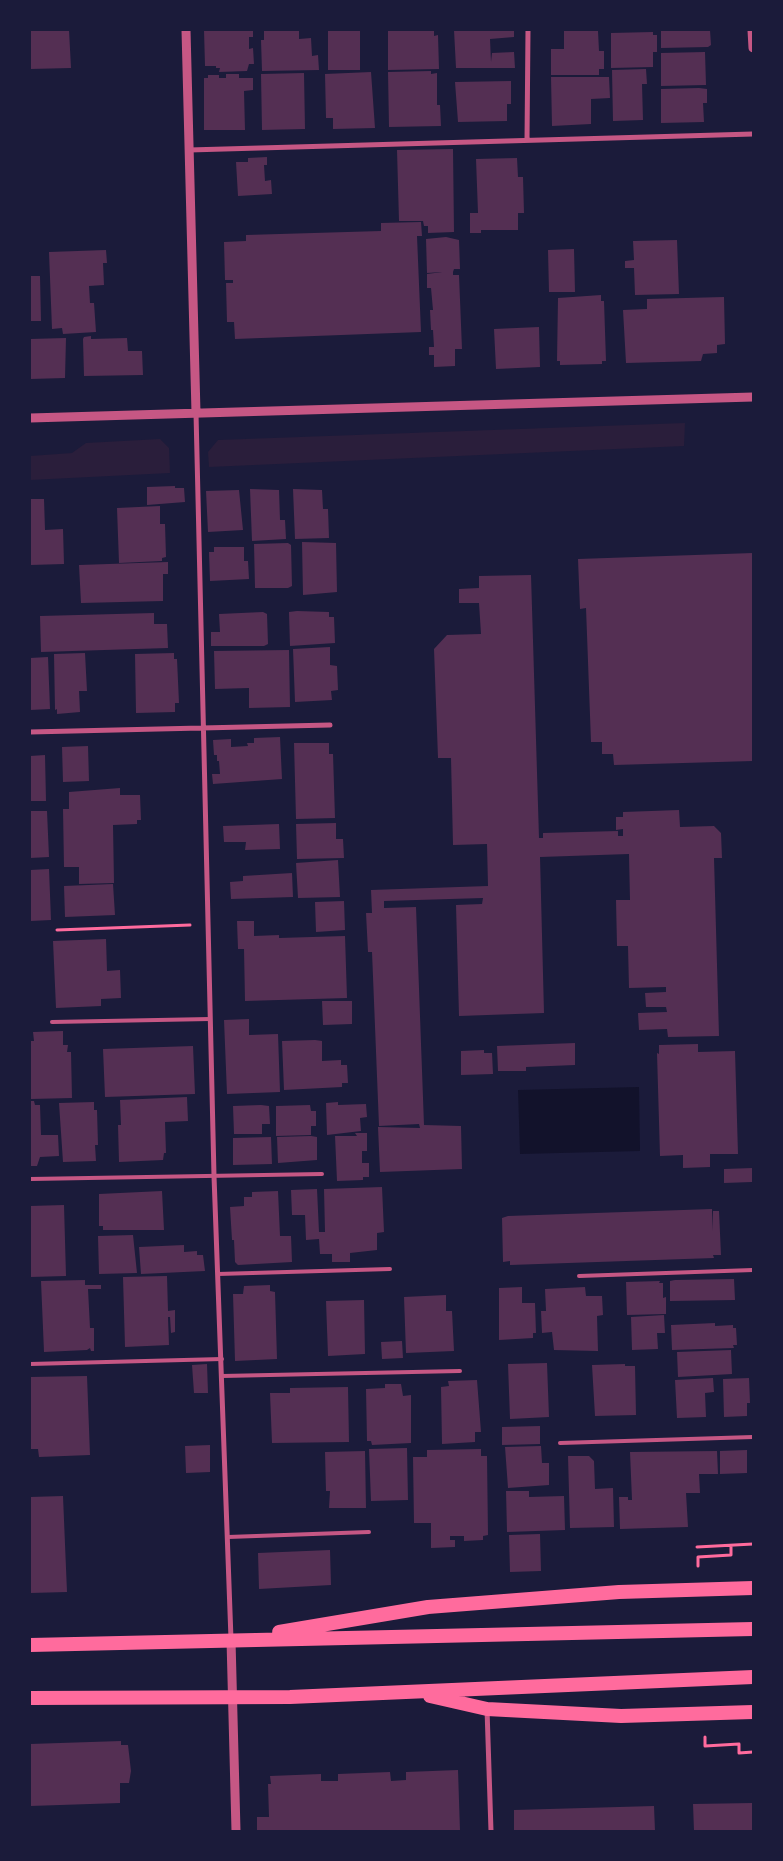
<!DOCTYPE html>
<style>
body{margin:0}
#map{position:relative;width:783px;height:1861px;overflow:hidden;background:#1b1b3a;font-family:"Roboto Condensed",sans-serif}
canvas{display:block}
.frame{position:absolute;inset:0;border:31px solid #1b1b3a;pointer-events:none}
</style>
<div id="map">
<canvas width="783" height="1861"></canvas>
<div class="frame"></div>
</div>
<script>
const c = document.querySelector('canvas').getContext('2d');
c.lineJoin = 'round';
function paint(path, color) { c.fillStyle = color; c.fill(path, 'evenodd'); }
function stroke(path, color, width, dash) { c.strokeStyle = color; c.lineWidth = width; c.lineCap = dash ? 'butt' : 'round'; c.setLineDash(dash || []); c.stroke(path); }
const green = new Path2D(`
 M 685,423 L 684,446 L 209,467 L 208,452 L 218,440 Z
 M 160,439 L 169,448 L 170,473 L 30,480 L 30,456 L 72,453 L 86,443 Z`);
const water = new Path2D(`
 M 639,1087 L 640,1151 L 520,1154 L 518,1090 Z`);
const building = new Path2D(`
 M 30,30 L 69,30 L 71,68 L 30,69 Z
 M 204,30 L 253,30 L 253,37 L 249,37 L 249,49 L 253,48 L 254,64 L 249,64 L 247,71 L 219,72 L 220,68 L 216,68 L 216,66 L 205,66 Z
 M 264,30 L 299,30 L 299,39 L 311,38 L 312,56 L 318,55 L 319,70 L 262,71 L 261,40 L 264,40 Z
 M 328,30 L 360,30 L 360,70 L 328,70 Z
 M 388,30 L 434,30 L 434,36 L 438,35 L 439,69 L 388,70 Z
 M 454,30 L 514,30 L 514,37 L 490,39 L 491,62 L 492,53 L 514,52 L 515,68 L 456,68 Z
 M 661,30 L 710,30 L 711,45 L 708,47 L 661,48 Z
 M 564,31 L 598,31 L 599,51 L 604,51 L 604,69 L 599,69 L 599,75 L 551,75 L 551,49 L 564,49 Z
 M 653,32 L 653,35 L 657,35 L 657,52 L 653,52 L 653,67 L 611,68 L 611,33 Z
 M 705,52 L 706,85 L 661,86 L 661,53 Z
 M 646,69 L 647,84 L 642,84 L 643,120 L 613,121 L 612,70 Z
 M 431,71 L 431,74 L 437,73 L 437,105 L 440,105 L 441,126 L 389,127 L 388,72 Z
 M 371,72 L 375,128 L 333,129 L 333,118 L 326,118 L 325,74 Z
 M 304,73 L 305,129 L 262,130 L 261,74 Z
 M 226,74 L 239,74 L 239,78 L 253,78 L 253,90 L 244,91 L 245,130 L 204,130 L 204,78 L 208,78 L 208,75 L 219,75 L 219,78 L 226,78 Z
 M 551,77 L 609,77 L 610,98 L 591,99 L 591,124 L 552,126 Z
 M 511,81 L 511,104 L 507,104 L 507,121 L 458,122 L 455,82 Z
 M 699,88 L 707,89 L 707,103 L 703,103 L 704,122 L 661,123 L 661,89 Z
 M 453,149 L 454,232 L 428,233 L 428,226 L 424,226 L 423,221 L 399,221 L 397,150 Z
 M 267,157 L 267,165 L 264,165 L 265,181 L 271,180 L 272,194 L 238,196 L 236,162 L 248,162 L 248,158 Z
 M 517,158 L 518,177 L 523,177 L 524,213 L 518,213 L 518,230 L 481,230 L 481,233 L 470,233 L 470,213 L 478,213 L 476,159 Z
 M 421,222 L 422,236 L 417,236 L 421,332 L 235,339 L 234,322 L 227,322 L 226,283 L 233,283 L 233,280 L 225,280 L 224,242 L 246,241 L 246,235 L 381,231 L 381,223 Z
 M 446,237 L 459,240 L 460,269 L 454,269 L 453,272 L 453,275 L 459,275 L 462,349 L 455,349 L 455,366 L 434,367 L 434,355 L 429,355 L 429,347 L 434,347 L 433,330 L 431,330 L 430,310 L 433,310 L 431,288 L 427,288 L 427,274 L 442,272 L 427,273 L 426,239 Z
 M 677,240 L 679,294 L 635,295 L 634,268 L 625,268 L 625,261 L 634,260 L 633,241 Z
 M 574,249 L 575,292 L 549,292 L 548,250 Z
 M 106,250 L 107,263 L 103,263 L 104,285 L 89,286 L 90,303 L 94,303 L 96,332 L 63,334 L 62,328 L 52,329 L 49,252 Z
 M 30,276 L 40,276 L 41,321 L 30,321 Z
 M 601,295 L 601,301 L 604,301 L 606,361 L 602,361 L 602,364 L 560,365 L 560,361 L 557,361 L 558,298 Z
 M 724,297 L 725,344 L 717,345 L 717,353 L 703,354 L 701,361 L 626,363 L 623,310 L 647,309 L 647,299 Z
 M 539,327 L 540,367 L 496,369 L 494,329 Z
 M 91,336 L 91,339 L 127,338 L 128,351 L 142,351 L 143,375 L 84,376 L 83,339 L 84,337 Z
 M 66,338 L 65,378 L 30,379 L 30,339 Z
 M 175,486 L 175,488 L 184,488 L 185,502 L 147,505 L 147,487 Z
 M 250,489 L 279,490 L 280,520 L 285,520 L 286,539 L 252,541 Z
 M 293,489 L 322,490 L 323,509 L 328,509 L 329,538 L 295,539 Z
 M 239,490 L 243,530 L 208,532 L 206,491 Z
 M 30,499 L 44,499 L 45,530 L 63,529 L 64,564 L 30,565 Z
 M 160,506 L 160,524 L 165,524 L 166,557 L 162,558 L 162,561 L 119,563 L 117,508 Z
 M 302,542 L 336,543 L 337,592 L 303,595 Z
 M 288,543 L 291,545 L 292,586 L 288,588 L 255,588 L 254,544 Z
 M 214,547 L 244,547 L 244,561 L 248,561 L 249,579 L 210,581 L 209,552 L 214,552 Z
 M 753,553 L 753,761 L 614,765 L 613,754 L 602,754 L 602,742 L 591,742 L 586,608 L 580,609 L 578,559 Z
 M 168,562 L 168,574 L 163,574 L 163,601 L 81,603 L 79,565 Z
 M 531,575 L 539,838 L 543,838 L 543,833 L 618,831 L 618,836 L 623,836 L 623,829 L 616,830 L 616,817 L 623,817 L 623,812 L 679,810 L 680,827 L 714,826 L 721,833 L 722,858 L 714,858 L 719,1036 L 668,1037 L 667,1029 L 639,1030 L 638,1013 L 667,1012 L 666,1007 L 646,1007 L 645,993 L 666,992 L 666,987 L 629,988 L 628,946 L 617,946 L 616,900 L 630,900 L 629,854 L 540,857 L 544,1013 L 459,1016 L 456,905 L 482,904 L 483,898 L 384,901 L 384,908 L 416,907 L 424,1125 L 461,1126 L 462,1169 L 380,1172 L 378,1127 L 420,1128 L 419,1124 L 379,1126 L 372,952 L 368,952 L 366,913 L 372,913 L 371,890 L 488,886 L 487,844 L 453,845 L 451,758 L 438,758 L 434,649 L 447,635 L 481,634 L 479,603 L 459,603 L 459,589 L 479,588 L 479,576 Z
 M 297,611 L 329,612 L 329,617 L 334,617 L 335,643 L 290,646 L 289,612 Z
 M 263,612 L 267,614 L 268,644 L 264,646 L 211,646 L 211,632 L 220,632 L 219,614 Z
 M 154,613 L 154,624 L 167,624 L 168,648 L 41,652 L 40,616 Z
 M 330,647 L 330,665 L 337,666 L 338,690 L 331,691 L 332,700 L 295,702 L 293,649 Z
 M 289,650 L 290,707 L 249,708 L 249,688 L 215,689 L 214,651 Z
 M 85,653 L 87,691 L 79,691 L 80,712 L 57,714 L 57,709 L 55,710 L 54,654 Z
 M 174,653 L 174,659 L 177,659 L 179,703 L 175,703 L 175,712 L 136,713 L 135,654 Z
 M 48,657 L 50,709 L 30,710 L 30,658 Z
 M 280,737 L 282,779 L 213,784 L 212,774 L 220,774 L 219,761 L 217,761 L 217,755 L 214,755 L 213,740 L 231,739 L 231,747 L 248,746 L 247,743 L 254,743 L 254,738 Z
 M 294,743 L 329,743 L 329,754 L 333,754 L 335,818 L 296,819 Z
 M 88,746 L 89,781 L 63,782 L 62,747 Z
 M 45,755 L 46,801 L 30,801 L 30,756 Z
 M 120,788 L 120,795 L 140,795 L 141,820 L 137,820 L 137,824 L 113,825 L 114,883 L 79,884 L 79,867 L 64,867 L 63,809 L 69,809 L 69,792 Z
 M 30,811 L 47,811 L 49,857 L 30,858 Z
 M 336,823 L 336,839 L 343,839 L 344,858 L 297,859 L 296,824 Z
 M 279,824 L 280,849 L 245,850 L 246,842 L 224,842 L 223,826 Z
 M 338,860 L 340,897 L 298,898 L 296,863 Z
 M 49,869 L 51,920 L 30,921 L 30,870 Z
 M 292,873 L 293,897 L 231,899 L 230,882 L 243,881 L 243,876 Z
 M 113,884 L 115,915 L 65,917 L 64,886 Z
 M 344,901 L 345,930 L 316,932 L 315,902 Z
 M 237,921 L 254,921 L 254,936 L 279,935 L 279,938 L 345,936 L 347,998 L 245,1001 L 244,949 L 238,949 Z
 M 106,939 L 107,971 L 120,970 L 121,998 L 101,999 L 101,1006 L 56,1008 L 53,941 Z
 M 322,1001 L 352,1001 L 352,1024 L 323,1025 Z
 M 249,1019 L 249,1035 L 278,1034 L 280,1092 L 227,1094 L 224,1020 Z
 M 63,1031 L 63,1045 L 68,1045 L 67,1052 L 71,1052 L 72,1098 L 31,1099 L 30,1041 L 34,1041 L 33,1032 Z
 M 315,1040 L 322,1041 L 322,1061 L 341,1060 L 341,1065 L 347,1065 L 348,1083 L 342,1083 L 342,1087 L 284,1090 L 282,1041 Z
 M 575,1043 L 575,1065 L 526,1067 L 526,1071 L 498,1071 L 497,1046 Z
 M 698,1044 L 698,1052 L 735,1051 L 738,1154 L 710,1154 L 710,1167 L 683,1168 L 683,1155 L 660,1156 L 657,1053 L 659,1054 L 659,1045 Z
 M 193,1046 L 195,1094 L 105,1097 L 103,1049 Z
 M 484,1050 L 484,1053 L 492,1053 L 493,1074 L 461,1075 L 461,1051 Z
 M 187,1097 L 188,1121 L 165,1122 L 166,1153 L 164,1153 L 163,1160 L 119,1162 L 118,1125 L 121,1125 L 120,1100 Z
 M 30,1101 L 34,1101 L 35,1105 L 40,1105 L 41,1135 L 58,1135 L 59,1156 L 40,1157 L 37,1166 L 30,1166 Z
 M 94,1102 L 94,1110 L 97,1110 L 98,1145 L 95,1145 L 96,1161 L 63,1162 L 59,1103 Z
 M 338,1102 L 338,1105 L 366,1104 L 367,1117 L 360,1118 L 361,1131 L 327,1135 L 326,1103 Z
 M 261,1105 L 269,1106 L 270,1124 L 262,1124 L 262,1134 L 234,1134 L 233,1106 Z
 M 310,1105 L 311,1111 L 316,1111 L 316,1126 L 311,1126 L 311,1135 L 276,1136 L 276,1106 Z
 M 355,1133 L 367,1133 L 367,1151 L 362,1151 L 362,1163 L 369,1163 L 369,1177 L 363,1177 L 363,1180 L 337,1181 L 335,1136 L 357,1136 Z
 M 311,1136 L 317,1137 L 317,1160 L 278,1163 L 277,1137 Z
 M 271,1137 L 272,1164 L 233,1165 L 233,1138 Z
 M 753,1168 L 752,1182 L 724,1183 L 724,1169 Z
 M 382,1187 L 384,1232 L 377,1233 L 377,1250 L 350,1253 L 350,1262 L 332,1262 L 332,1254 L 320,1254 L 319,1239 L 306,1240 L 305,1215 L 292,1215 L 291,1190 L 317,1189 L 319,1232 L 325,1232 L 324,1189 Z
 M 162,1191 L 164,1230 L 103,1230 L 103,1226 L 99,1226 L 99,1194 Z
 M 278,1191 L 280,1236 L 291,1236 L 292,1262 L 238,1265 L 235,1262 L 234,1240 L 232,1240 L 230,1207 L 244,1206 L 244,1197 L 252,1197 L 252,1192 Z
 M 64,1205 L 66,1276 L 30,1277 L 30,1206 Z
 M 712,1209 L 712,1231 L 713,1211 L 719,1211 L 721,1255 L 713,1255 L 714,1258 L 510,1265 L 510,1261 L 503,1262 L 502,1218 L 508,1216 Z
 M 133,1235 L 137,1273 L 99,1274 L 98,1236 Z
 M 184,1245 L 184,1252 L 197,1251 L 197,1255 L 203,1255 L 205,1271 L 141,1274 L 139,1247 Z
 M 167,1276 L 168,1311 L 175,1310 L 175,1332 L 171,1333 L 170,1317 L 168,1317 L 169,1345 L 125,1347 L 123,1277 Z
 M 734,1279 L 735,1300 L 670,1301 L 670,1281 L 675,1280 Z
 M 85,1280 L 85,1285 L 101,1285 L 101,1289 L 88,1289 L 90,1328 L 94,1328 L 94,1351 L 91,1351 L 90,1348 L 87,1350 L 44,1352 L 41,1281 Z
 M 660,1281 L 659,1283 L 663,1283 L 663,1298 L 666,1297 L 666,1314 L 627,1315 L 626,1282 Z
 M 270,1285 L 270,1291 L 275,1292 L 277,1359 L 235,1361 L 233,1294 L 243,1294 L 244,1286 Z
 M 522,1287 L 522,1303 L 535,1303 L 536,1333 L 533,1333 L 533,1338 L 499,1340 L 499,1288 Z
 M 585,1287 L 586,1296 L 602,1296 L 603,1315 L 597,1316 L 598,1351 L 554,1350 L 552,1332 L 542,1333 L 541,1311 L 546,1311 L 545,1289 Z
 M 446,1295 L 446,1311 L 452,1311 L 454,1351 L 406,1353 L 404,1297 Z
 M 364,1300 L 365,1354 L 328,1356 L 326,1301 Z
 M 664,1315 L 665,1333 L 657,1333 L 658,1349 L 632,1350 L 631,1317 Z
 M 715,1323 L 715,1326 L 733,1325 L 733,1328 L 736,1328 L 737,1345 L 733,1345 L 734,1348 L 672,1350 L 671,1325 Z
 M 402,1341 L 403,1358 L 382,1359 L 381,1342 Z
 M 731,1350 L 732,1374 L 678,1377 L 677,1352 Z
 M 547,1363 L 549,1417 L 510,1419 L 508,1364 Z
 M 207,1364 L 208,1393 L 194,1393 L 192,1365 Z
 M 625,1364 L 625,1366 L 635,1366 L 636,1415 L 595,1416 L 592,1365 Z
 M 87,1376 L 90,1455 L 39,1457 L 38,1449 L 30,1449 L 30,1377 Z
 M 713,1378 L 714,1392 L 705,1393 L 706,1417 L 677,1418 L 675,1380 Z
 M 749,1378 L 750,1403 L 747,1403 L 747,1416 L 724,1417 L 723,1379 Z
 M 477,1380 L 481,1432 L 475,1432 L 475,1442 L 442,1444 L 441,1387 L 449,1386 L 448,1381 Z
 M 385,1384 L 401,1384 L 403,1396 L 411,1395 L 411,1443 L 372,1445 L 371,1441 L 367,1441 L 366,1389 L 385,1388 Z
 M 348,1387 L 349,1442 L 272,1443 L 270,1393 L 290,1393 L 290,1388 Z
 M 540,1426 L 540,1444 L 502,1445 L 502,1427 Z
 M 210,1445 L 210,1472 L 186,1473 L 185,1446 Z
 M 541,1446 L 542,1463 L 549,1463 L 549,1485 L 508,1488 L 505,1447 Z
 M 407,1448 L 408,1500 L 371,1501 L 369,1449 Z
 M 481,1449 L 481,1456 L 487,1456 L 488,1535 L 483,1536 L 483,1540 L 464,1541 L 464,1536 L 450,1536 L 450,1540 L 455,1540 L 455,1547 L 431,1548 L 431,1523 L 414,1523 L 413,1457 L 427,1457 L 427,1450 Z
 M 747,1450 L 747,1473 L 720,1474 L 720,1451 Z
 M 365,1451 L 366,1508 L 329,1508 L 330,1491 L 326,1491 L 325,1452 Z
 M 717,1451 L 718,1474 L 699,1474 L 700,1493 L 686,1493 L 688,1527 L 620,1529 L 619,1497 L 628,1497 L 628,1500 L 632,1500 L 630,1452 Z
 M 568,1456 L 589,1456 L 594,1461 L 595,1489 L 613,1488 L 614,1527 L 570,1528 Z
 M 506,1491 L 529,1491 L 529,1497 L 564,1496 L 565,1530 L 507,1532 Z
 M 63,1496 L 67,1592 L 30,1593 L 30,1497 Z
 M 540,1534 L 541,1571 L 510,1572 L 509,1535 Z
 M 330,1550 L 331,1585 L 259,1589 L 258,1553 Z
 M 121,1741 L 121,1745 L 128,1745 L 131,1771 L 129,1783 L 120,1783 L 120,1803 L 30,1806 L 30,1744 Z
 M 458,1770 L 460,1831 L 257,1831 L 257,1817 L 269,1817 L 268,1784 L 271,1784 L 270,1776 L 321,1774 L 321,1781 L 338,1781 L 338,1774 L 390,1772 L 391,1781 L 406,1780 L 406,1772 Z
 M 753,1803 L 753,1831 L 694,1831 L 693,1804 Z
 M 654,1806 L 655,1831 L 514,1831 L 514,1810 Z`);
const path = new Path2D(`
 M 57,930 L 190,925
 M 697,1547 L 753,1544
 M 698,1566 L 698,1557 L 731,1555 L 731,1546
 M 705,1737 L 705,1746 L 739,1744 L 739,1753 L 753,1752`);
const service = new Path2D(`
 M 52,1022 L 210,1019
 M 30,1179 L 322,1174
 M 218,1274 L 390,1269
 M 579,1276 L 753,1270
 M 30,1364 L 222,1359
 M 222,1376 L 460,1371
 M 560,1443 L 753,1437
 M 228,1537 L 369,1532`);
const minor = new Path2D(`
 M 527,140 L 528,30
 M 189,150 L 753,134
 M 196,413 L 214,1176 L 231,1639
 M 30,732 L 330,725
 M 487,1709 L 491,1831`);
const tertiary = new Path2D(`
 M 186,30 L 196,413
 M 752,30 L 753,48
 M 30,418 L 753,397
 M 231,1640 L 236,1831`);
const trunk = new Path2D(`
 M 279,1632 L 428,1607 L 619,1592 L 753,1588
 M 30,1645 L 753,1629
 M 430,1696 L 487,1709 L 621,1716 L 753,1712
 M 30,1698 L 290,1697 L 753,1677`);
paint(green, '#2a1e3b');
paint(water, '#12122b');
paint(building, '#542f53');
stroke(path, '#ff6b9d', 3);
stroke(service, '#c65784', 4);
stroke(minor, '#c65784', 5);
stroke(tertiary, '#c65784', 9);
stroke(trunk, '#ff6b9d', 14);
</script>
